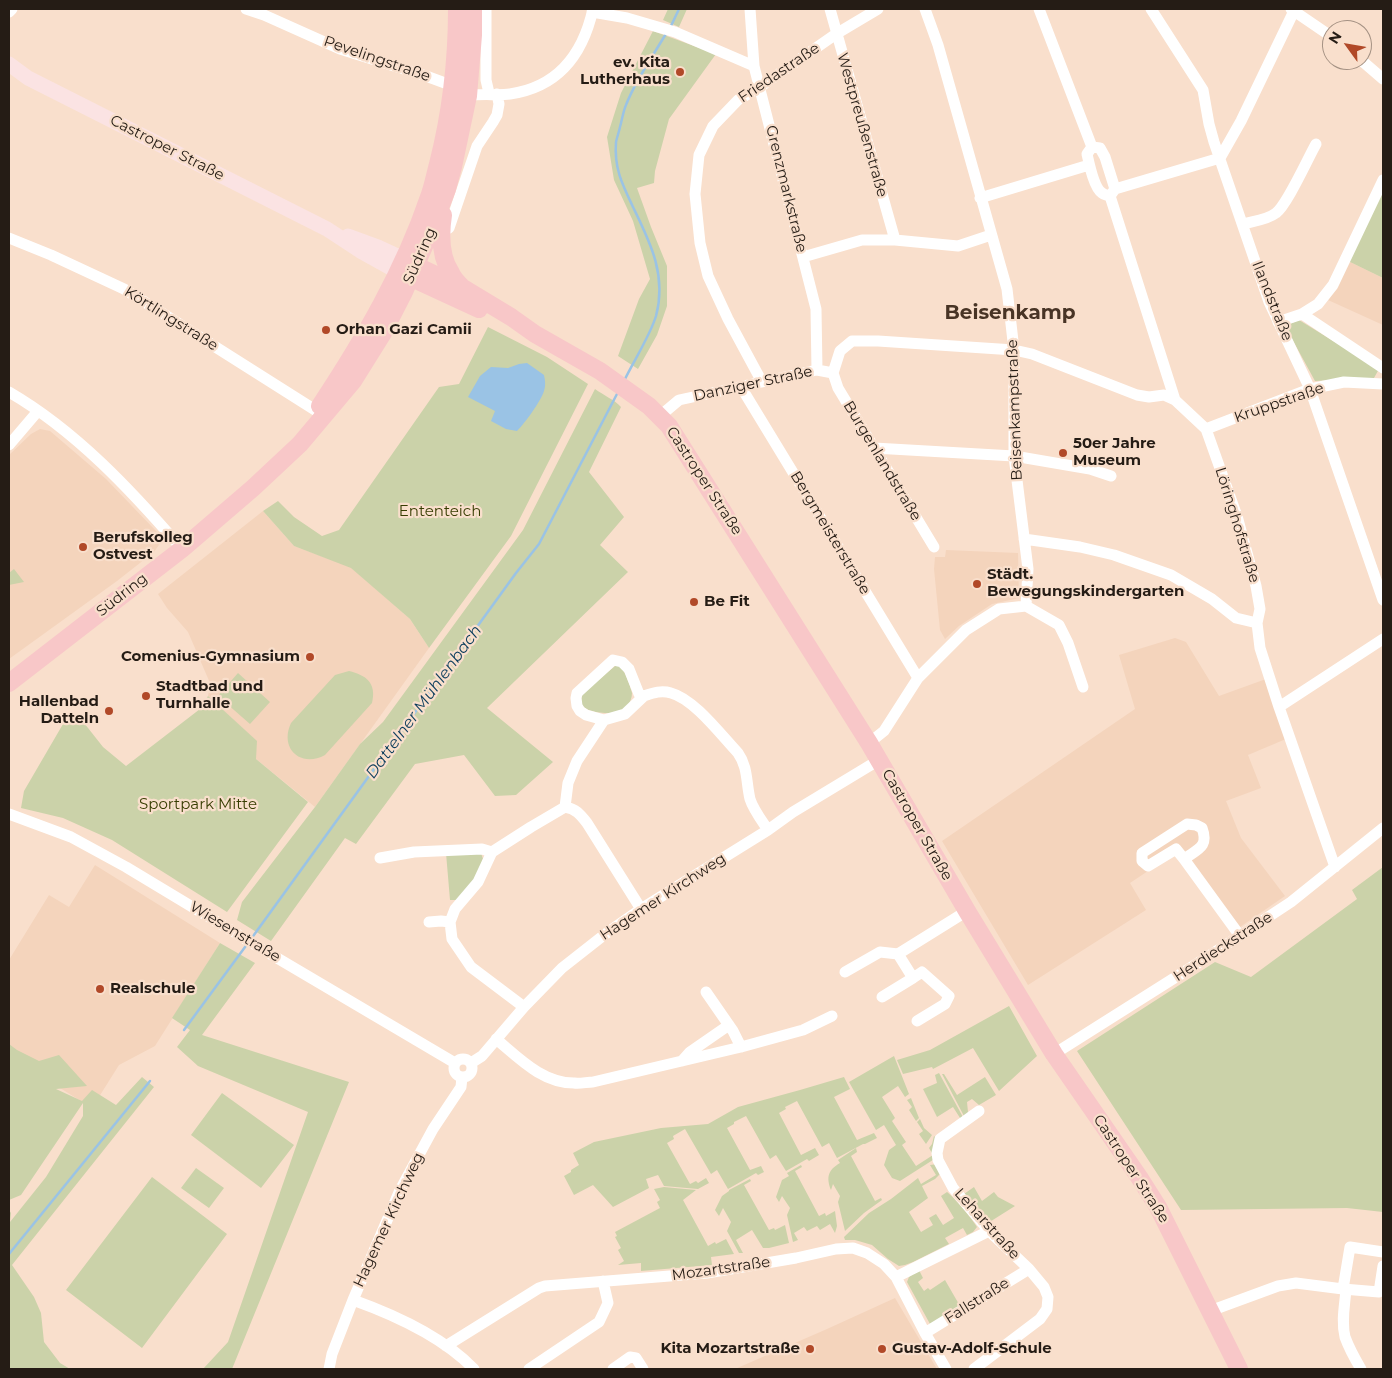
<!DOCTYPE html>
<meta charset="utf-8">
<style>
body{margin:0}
#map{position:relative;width:1392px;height:1378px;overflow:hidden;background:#f9dfcc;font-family:Montserrat,sans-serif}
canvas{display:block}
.frame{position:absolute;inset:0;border:10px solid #251c15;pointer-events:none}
.north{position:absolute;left:1322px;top:20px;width:50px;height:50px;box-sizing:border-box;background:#f9dfcc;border:1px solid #a49183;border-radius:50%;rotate:302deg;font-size:14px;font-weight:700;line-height:20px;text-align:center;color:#251c15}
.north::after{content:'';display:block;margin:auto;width:18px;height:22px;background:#b14928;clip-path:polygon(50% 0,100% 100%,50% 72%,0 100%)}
</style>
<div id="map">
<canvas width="1392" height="1378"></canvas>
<div class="frame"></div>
<div class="north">N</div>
</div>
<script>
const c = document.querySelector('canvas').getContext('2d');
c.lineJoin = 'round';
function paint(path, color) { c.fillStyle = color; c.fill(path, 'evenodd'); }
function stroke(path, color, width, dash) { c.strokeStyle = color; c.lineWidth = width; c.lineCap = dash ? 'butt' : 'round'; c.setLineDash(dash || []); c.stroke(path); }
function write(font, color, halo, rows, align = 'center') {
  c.font = font + ' Montserrat,sans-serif'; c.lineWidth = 4.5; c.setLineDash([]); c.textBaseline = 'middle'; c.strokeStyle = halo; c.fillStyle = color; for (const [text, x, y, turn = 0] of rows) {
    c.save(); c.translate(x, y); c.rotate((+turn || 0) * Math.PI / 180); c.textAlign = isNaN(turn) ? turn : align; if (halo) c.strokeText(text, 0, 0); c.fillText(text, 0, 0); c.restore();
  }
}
const built = new Path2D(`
 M 1348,261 L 1383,278 L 1383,325 L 1328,300 Z
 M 40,429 L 50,431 L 106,479 L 157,532 L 161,542 L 154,552 L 117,581 L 9,659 L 9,455 L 31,434 Z
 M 263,511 L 294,546 L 351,567 L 410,619 L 429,648 L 315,807 L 256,759 L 256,741 L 208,696 L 210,683 L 188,632 L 167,608 L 158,594 Z
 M 946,550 L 1018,553 L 1019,598 L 992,604 L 959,626 L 945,639 L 940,630 L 934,569 L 935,557 L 945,557 Z
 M 1175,638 L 1186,642 L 1219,696 L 1266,679 L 1286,739 L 1248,755 L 1261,788 L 1226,801 L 1241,838 L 1285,896 L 1240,927 L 1181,849 L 1130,883 L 1146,910 L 1028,985 L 942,841 L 1135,709 L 1119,655 Z
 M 95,865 L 220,943 L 155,1046 L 119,1065 L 92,1108 L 9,1056 L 9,960 L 49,895 L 69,907 Z
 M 895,1298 L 937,1369 L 735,1369 L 827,1329 Z`);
const green = new Path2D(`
 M 668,9 L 687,9 L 679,27 L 663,20 Z
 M 653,31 L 716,54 L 669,119 L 655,171 L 654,183 L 637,188 L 651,227 L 667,266 L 667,306 L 657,335 L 638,369 L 618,356 L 639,299 L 650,279 L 633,221 L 614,180 L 607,137 L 621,93 Z
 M 1383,191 L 1383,278 L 1348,261 Z
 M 1299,320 L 1379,369 L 1374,378 L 1315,381 L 1285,326 Z
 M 488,327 L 547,357 L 588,384 L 511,536 L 429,648 L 410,619 L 351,568 L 294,546 L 263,511 L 278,501 L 294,517 L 322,536 L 339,530 L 439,387 L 459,384 Z
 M 595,389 C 603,395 615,400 621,407 L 589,472 L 624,517 L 600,545 L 628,572 L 487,708 L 553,762 L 516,795 L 495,796 L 464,755 L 415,764 L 356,844 L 345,838 L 271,941 L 237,920 L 242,902 L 315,807 L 360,744 L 383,722 L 523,530 Z
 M 14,569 L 24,582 L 9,585 L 9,573 Z
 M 619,665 C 625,671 627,678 630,686 C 630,687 632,692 632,693 C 632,702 625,712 616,713 C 613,714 608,713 605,713 C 592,712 574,709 584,692 L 615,666 Z
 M 349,671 C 366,675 377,683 372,703 L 325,755 C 301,768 279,749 291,723 L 335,675 Z
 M 238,673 L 270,702 L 250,724 L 218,696 Z
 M 208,696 L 257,741 L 256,759 L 308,802 L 227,912 L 112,840 L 63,818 L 21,808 L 24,791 L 70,712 L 77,714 L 103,747 L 126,766 L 200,709 Z
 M 446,853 L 481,853 L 483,859 L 476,877 L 458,900 L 450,900 Z
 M 1383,867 L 1383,1212 L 1347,1208 L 1181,1210 L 1077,1051 L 1215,962 L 1251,977 L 1357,899 L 1352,890 Z
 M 220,943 L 255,963 L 202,1035 L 349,1082 L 232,1369 L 203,1369 L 228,1342 L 308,1112 L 198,1066 L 177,1047 L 190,1030 L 172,1018 Z
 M 1009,1006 L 1037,1056 L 999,1091 L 973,1048 L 933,1069 L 932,1067 L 903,1074 L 897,1060 L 930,1050 Z
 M 9,1044 L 17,1050 L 39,1061 L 59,1055 L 87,1086 L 56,1089 L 82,1101 L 92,1090 L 116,1105 L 142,1077 L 154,1087 L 12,1265 L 34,1297 L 41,1313 L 44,1342 L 60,1363 L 70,1369 L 9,1369 L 9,1210 L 11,1213 L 10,1222 L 46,1177 L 83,1116 L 83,1103 L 21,1195 L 9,1200 Z
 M 894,1056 L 909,1094 L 905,1097 L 898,1086 L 882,1097 L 895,1118 L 892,1121 L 906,1142 L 902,1145 L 916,1166 L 933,1155 L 929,1148 L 932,1144 L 934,1136 L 936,1138 L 936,1158 L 900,1181 L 892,1178 L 884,1165 L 889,1150 L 896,1145 L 884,1125 L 876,1130 L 849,1082 Z
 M 939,1073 L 964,1119 L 962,1121 L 953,1107 L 937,1117 L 923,1089 L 937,1083 L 935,1075 Z
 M 942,1074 L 944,1074 L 957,1095 L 985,1077 L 996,1095 L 979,1105 L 972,1099 L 967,1102 L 968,1112 L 965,1118 Z
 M 844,1077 L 850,1089 L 834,1097 L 857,1140 L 874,1133 L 877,1138 L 865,1144 L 863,1144 L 837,1158 L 829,1143 L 822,1147 L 797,1101 L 785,1107 L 786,1109 L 779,1113 L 801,1155 L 815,1148 L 819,1155 L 809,1161 L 807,1159 L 786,1171 L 776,1155 L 770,1159 L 746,1116 L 734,1122 L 734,1124 L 727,1128 L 750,1170 L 761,1166 L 764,1172 L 758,1175 L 756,1173 L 728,1189 L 717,1170 L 711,1174 L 685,1129 L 673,1136 L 674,1139 L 667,1143 L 690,1184 L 696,1181 L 698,1183 L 706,1178 L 709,1183 L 698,1189 L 664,1186 L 658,1175 L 646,1179 L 649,1188 L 613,1207 L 593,1185 L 574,1195 L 564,1176 L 571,1172 L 571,1170 L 579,1165 L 573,1153 L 594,1142 L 661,1128 L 708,1124 L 738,1107 L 800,1090 Z
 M 222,1093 L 294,1145 L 261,1188 L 191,1135 Z
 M 911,1098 L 919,1118 L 916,1121 L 909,1110 L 912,1107 L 907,1100 Z
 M 920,1119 L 924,1128 L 932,1135 L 926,1144 L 919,1134 L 923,1131 L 917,1122 Z
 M 856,1148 L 857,1152 L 851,1156 L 875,1201 L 881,1198 L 882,1200 L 864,1213 L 845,1231 L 838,1202 L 840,1196 L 833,1184 L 831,1190 C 826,1177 828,1170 840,1163 L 838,1160 Z
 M 938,1164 L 940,1174 L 935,1179 L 922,1186 L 928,1198 L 909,1212 L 921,1232 L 933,1225 L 929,1218 L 936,1214 L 943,1225 L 954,1218 L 941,1196 L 947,1192 C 953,1196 974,1221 977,1227 L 973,1232 L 967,1235 L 963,1228 L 945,1238 L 949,1244 L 913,1262 L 905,1265 L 899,1266 L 888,1259 L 872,1245 L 855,1240 L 845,1240 L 844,1237 L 869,1213 L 891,1199 L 918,1178 L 921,1184 L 936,1175 L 930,1165 Z
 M 801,1165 L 802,1167 L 795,1171 L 819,1216 L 825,1213 L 826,1216 L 835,1211 L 837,1226 L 835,1233 L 830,1224 L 820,1230 L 817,1226 L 807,1231 L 804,1227 L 794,1233 L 798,1240 L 793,1242 L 787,1215 L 790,1208 L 782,1196 L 779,1202 L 776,1197 L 782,1180 L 789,1176 L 787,1173 Z
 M 196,1168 L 224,1188 L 209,1208 L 181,1188 Z
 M 152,1177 L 227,1234 L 142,1348 L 66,1290 Z
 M 750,1179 L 751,1181 L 744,1185 L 769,1230 L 774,1228 L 775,1230 L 785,1225 L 789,1243 L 769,1248 L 763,1248 L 752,1230 L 736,1240 L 743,1253 L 739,1253 L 727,1231 L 731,1222 L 723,1208 L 719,1216 L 715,1210 L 722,1196 L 729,1191 L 729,1190 Z
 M 664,1187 L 696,1190 L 683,1200 L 708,1246 L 715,1242 L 716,1244 L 726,1239 L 734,1254 L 711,1257 L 712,1265 L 641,1271 L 641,1263 L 618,1265 L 624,1261 L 618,1250 L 621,1248 L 615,1237 L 617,1236 L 615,1232 L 660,1208 L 657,1202 L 660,1200 L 654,1189 Z
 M 974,1187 L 982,1201 L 994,1192 L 998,1197 L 1015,1206 L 988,1223 L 964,1194 Z
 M 919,1270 L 923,1278 L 918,1282 L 924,1291 L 928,1288 L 930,1290 L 945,1280 L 960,1306 L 930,1324 L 907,1282 L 909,1277 Z`);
const water = new Path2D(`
 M 527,363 L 544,375 C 545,380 546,385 544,391 C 541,401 525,423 517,431 L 506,429 L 491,421 L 495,411 L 468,397 L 480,376 L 491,367 L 508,368 L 519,364 Z`);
const stream = new Path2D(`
 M 670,28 L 679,9
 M 624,381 C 633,362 650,336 656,316 C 667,275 650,242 633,207 C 622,184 614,168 616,142 C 617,137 619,132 620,127 C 622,120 623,112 626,105 C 636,79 653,56 667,32
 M 251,939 L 516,573 L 539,544 L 618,392
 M 184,1030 L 248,943
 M 9,1254 L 150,1081`);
const street = new Path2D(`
 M 246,9 L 264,15 L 340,49 L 426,76 L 453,86
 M 486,9 L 486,80 L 489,93
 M 750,9 L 754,66 L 816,309 L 817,370
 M 830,9 L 895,240
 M 1039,9 L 1092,147
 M 1151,9 L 1203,90 L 1209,124 L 1214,142 L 1269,302 L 1310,389 L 1383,600
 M 1291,9 L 1332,37
 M 9,12 L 12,9
 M 592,12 L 627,18 L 675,32 L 754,66
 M 1361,60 L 1383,79
 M 468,96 C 483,93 496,96 510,94 C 558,87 583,54 593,9
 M 1092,147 L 1100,148 L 1105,157 L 1115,189 L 1110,196 C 1107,195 1104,195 1102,193 C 1094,188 1089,163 1087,154 Z
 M 1115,189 L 1220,158 L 1241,121 L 1294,11
 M 1110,196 L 1175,400 L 1206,429 L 1237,516 L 1256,586 L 1260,609 L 1257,623 L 1260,648 L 1279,707 L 1335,867
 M 980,198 L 1089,165
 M 1243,224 C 1254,221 1267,220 1276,213 C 1287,205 1308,158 1316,144
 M 449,228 L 477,146 L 493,122 L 497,115 L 499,104 L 497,94
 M 9,238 L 51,255 L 124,289 L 323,415
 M 803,257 L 862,240 L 895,240 L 958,246 L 991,235
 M 1302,314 L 1383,368
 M 1278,322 L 1302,314 L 1318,304 L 1333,285 L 1383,180
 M 833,373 L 838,388 L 934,547
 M 762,382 L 728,319 L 708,276 L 700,243 L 695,194 L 699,155 L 713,126 L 738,100 L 760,87 L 836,34 L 878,9
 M 741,387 L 918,678
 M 9,392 C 76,431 131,490 182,549
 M 660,416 L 679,400 L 817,370 L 833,373 L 840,351 L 852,341 L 878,341 L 1014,350 L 1032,354 L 1137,395 L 1149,397 L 1164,395 L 1175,400
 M 1206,429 L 1310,389 L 1344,382 L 1383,384
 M 9,445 L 38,411
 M 874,448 L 1014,456 L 1090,469 L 1111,476
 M 1024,539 L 1080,547 L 1114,555 L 1171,575 L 1212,599 L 1236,618 L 1257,623
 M 1026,606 L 1059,625 L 1068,643 L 1083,687
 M 644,696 L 625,714 L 604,720 L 586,715 L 580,711 L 577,706 L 576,698 L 577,693 L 613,660 L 622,662 L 629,669 L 639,694 L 644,696 C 653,693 661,690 671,693 C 694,699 721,735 738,753 C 748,767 746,782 750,799 C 753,809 762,821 768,830
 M 1279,707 L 1383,639
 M 869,743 L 884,731 L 918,678 L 966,630 L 999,609 L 1026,606 L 1028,569 L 1014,456 L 1014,350 L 1007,289 L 938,45 L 925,9
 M 565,807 L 568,783 L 577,761 L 604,720
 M 9,814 L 71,837 L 126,867 L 267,952 L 455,1063
 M 380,858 L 414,852 L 482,849 L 492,852
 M 1184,859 L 1176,849 L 1148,866 L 1142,861 L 1142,853 L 1187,824 L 1196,825 L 1202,828 C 1209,847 1198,849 1184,859 L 1240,936
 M 429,922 L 441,921 L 450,922
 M 845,972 L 880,952 L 898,954 L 967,911
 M 913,978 L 922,972 L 949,996 L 945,1004 L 917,1021
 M 706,992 L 733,1031 L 741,1047
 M 882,997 L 913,978 L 898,954
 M 524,1007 L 471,967 L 452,939 L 450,922 L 455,909 L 478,882 L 492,852 L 531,827 L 565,807 C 576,809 580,814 587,823 L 641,909
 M 496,1039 C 519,1058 542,1083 574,1083 C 580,1084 587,1082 593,1082 L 741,1047 L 803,1030 L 832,1016
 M 1054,1054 L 1206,958 L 1291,902 L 1383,828
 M454 1068a9 9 0 1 1 18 0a9 9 0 1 1-18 0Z
 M 682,1061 L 690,1052 L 729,1025
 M 471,1063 L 482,1056 L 524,1007 L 562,968 L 604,935 L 641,909 L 768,830 L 793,812 L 879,760
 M 896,1277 L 989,1231
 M 1343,1289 L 1379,1292 L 1383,1266
 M 1346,1289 C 1345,1304 1341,1321 1345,1337 C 1349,1348 1355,1359 1361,1369
 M 353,1300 C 395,1315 442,1336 474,1369
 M 1210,1311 L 1278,1286 L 1296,1283 L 1343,1289 L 1350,1247 L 1383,1252
 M 925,1333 L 1029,1269
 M 446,1346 L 539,1288 L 545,1286 L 707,1273 L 796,1258 L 836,1249 L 853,1248 L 867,1253 L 884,1264 L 896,1277 L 925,1333 L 946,1369
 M 329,1369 L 332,1354 L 353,1300 L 400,1190 L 433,1129 L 461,1087 L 462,1077
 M 529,1369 L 599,1322 L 608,1303 L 603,1281
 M 613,1369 L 630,1357 L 636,1358 L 643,1369
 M 974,1369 L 1040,1319 L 1047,1309 L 1048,1297 L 1044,1287 L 1029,1269 L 989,1231 L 953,1188 L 938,1160 L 937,1153 L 940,1139 L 979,1111`);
const secondary = new Path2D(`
 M 9,64 L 28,78 L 327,229 L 362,252 L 398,272
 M 348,236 L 378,247 L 404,259`);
const primary = new Path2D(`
 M 443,215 C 440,234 440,256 451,273 C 453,278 457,282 461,286
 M 404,259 L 427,271 L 463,288 L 511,317 L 535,334 L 600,371 L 649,406 L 669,426 L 869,743 L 967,911 L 1054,1054 L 1139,1177 L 1158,1207 L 1239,1369
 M 401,273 L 479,309
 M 320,406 C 363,341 404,271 429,197 C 433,186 435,175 438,164 C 451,113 457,61 457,9
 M 9,683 L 182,549 L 253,488 L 300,444 L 353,381 L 383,333 L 404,292 L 433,226 L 447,189 L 453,167 L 468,96 L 473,35 L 473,9`);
const markers = [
 [680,72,5,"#b14928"],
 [326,330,5,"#b14928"],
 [1063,453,5,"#b14928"],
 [83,547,5,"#b14928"],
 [977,584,5,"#b14928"],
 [694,602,5,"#b14928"],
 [310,657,5,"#b14928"],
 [146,696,5,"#b14928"],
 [109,711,5,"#b14928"],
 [100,989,5,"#b14928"],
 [810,1349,5,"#b14928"],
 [882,1349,5,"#b14928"]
];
const streetNames = [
 ["Pevelingstraße",377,59,19],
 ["Friedastraße",779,73,-34],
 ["Westpreußenstraße",862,125,74],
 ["Castroper Straße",167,148,27],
 ["Grenzmarkstraße",786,189,76],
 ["Südring",420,256,-66],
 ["Ilandstraße",1272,301,68],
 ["Körtlingstraße",171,319,32],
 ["Danziger Straße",753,384,-12],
 ["Kruppstraße",1279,403,-19],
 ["Beisenkampstraße",1015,410,-92],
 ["Burgenlandstraße",882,461,59],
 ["Castroper Straße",704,481,57],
 ["Löringhofstraße",1237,525,73],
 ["Bergmeisterstraße",830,533,59],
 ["Südring",122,595,-38],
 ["Castroper Straße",917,825,60],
 ["Hagemer Kirchweg",663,897,-33],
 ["Wiesenstraße",235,932,31],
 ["Herdieckstraße",1223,947,-33],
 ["Castroper Straße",1131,1169,57],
 ["Hagemer Kirchweg",389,1220,-65],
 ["Leharstraße",987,1224,48],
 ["Mozartstraße",721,1269,-8],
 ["Fallstraße",977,1301,-32]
];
const poiNames = [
 ["ev. Kita",670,63,"right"],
 ["Lutherhaus",670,80,"right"],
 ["Orhan Gazi Camii",336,330],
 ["50er Jahre",1073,444],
 ["Museum",1073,461],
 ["Berufskolleg",93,538],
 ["Ostvest",93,555],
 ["Städt.",987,575],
 ["Bewegungskindergarten",987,592],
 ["Be Fit",704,602],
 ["Comenius-Gymnasium",300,657,"right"],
 ["Stadtbad und",156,687],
 ["Turnhalle",156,704],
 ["Hallenbad",99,702,"right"],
 ["Datteln",99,719,"right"],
 ["Realschule",110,989],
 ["Kita Mozartstraße",800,1349,"right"],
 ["Gustav-Adolf-Schule",892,1349]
];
const parkNames = [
 ["Ententeich",440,512],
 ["Sportpark Mitte",198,805]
];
const waterNames = [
 ["Dattelner Mühlenbach",424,702,-54]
];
const districtNames = [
 ["Beisenkamp",1010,313]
];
paint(built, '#f4d4bc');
paint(green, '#cbd2a9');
paint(water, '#9ac3e5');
stroke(stream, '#9ac3e5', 2.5);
stroke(street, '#fff', 11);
stroke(secondary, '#fbe3e3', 15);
stroke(primary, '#f8c7c8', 18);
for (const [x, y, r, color] of markers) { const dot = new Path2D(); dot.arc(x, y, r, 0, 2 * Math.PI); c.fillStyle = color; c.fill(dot); stroke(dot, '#f9dfcc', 2); }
write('15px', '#251c15', '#f9dfcc', streetNames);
write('bold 15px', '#251c15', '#f9dfcc', poiNames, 'left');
write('15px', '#373d02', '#f9dfcc', parkNames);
write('italic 16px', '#0a3c5c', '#f9dfcc', waterNames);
write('bold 20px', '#483425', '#f9dfcc', districtNames);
</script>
